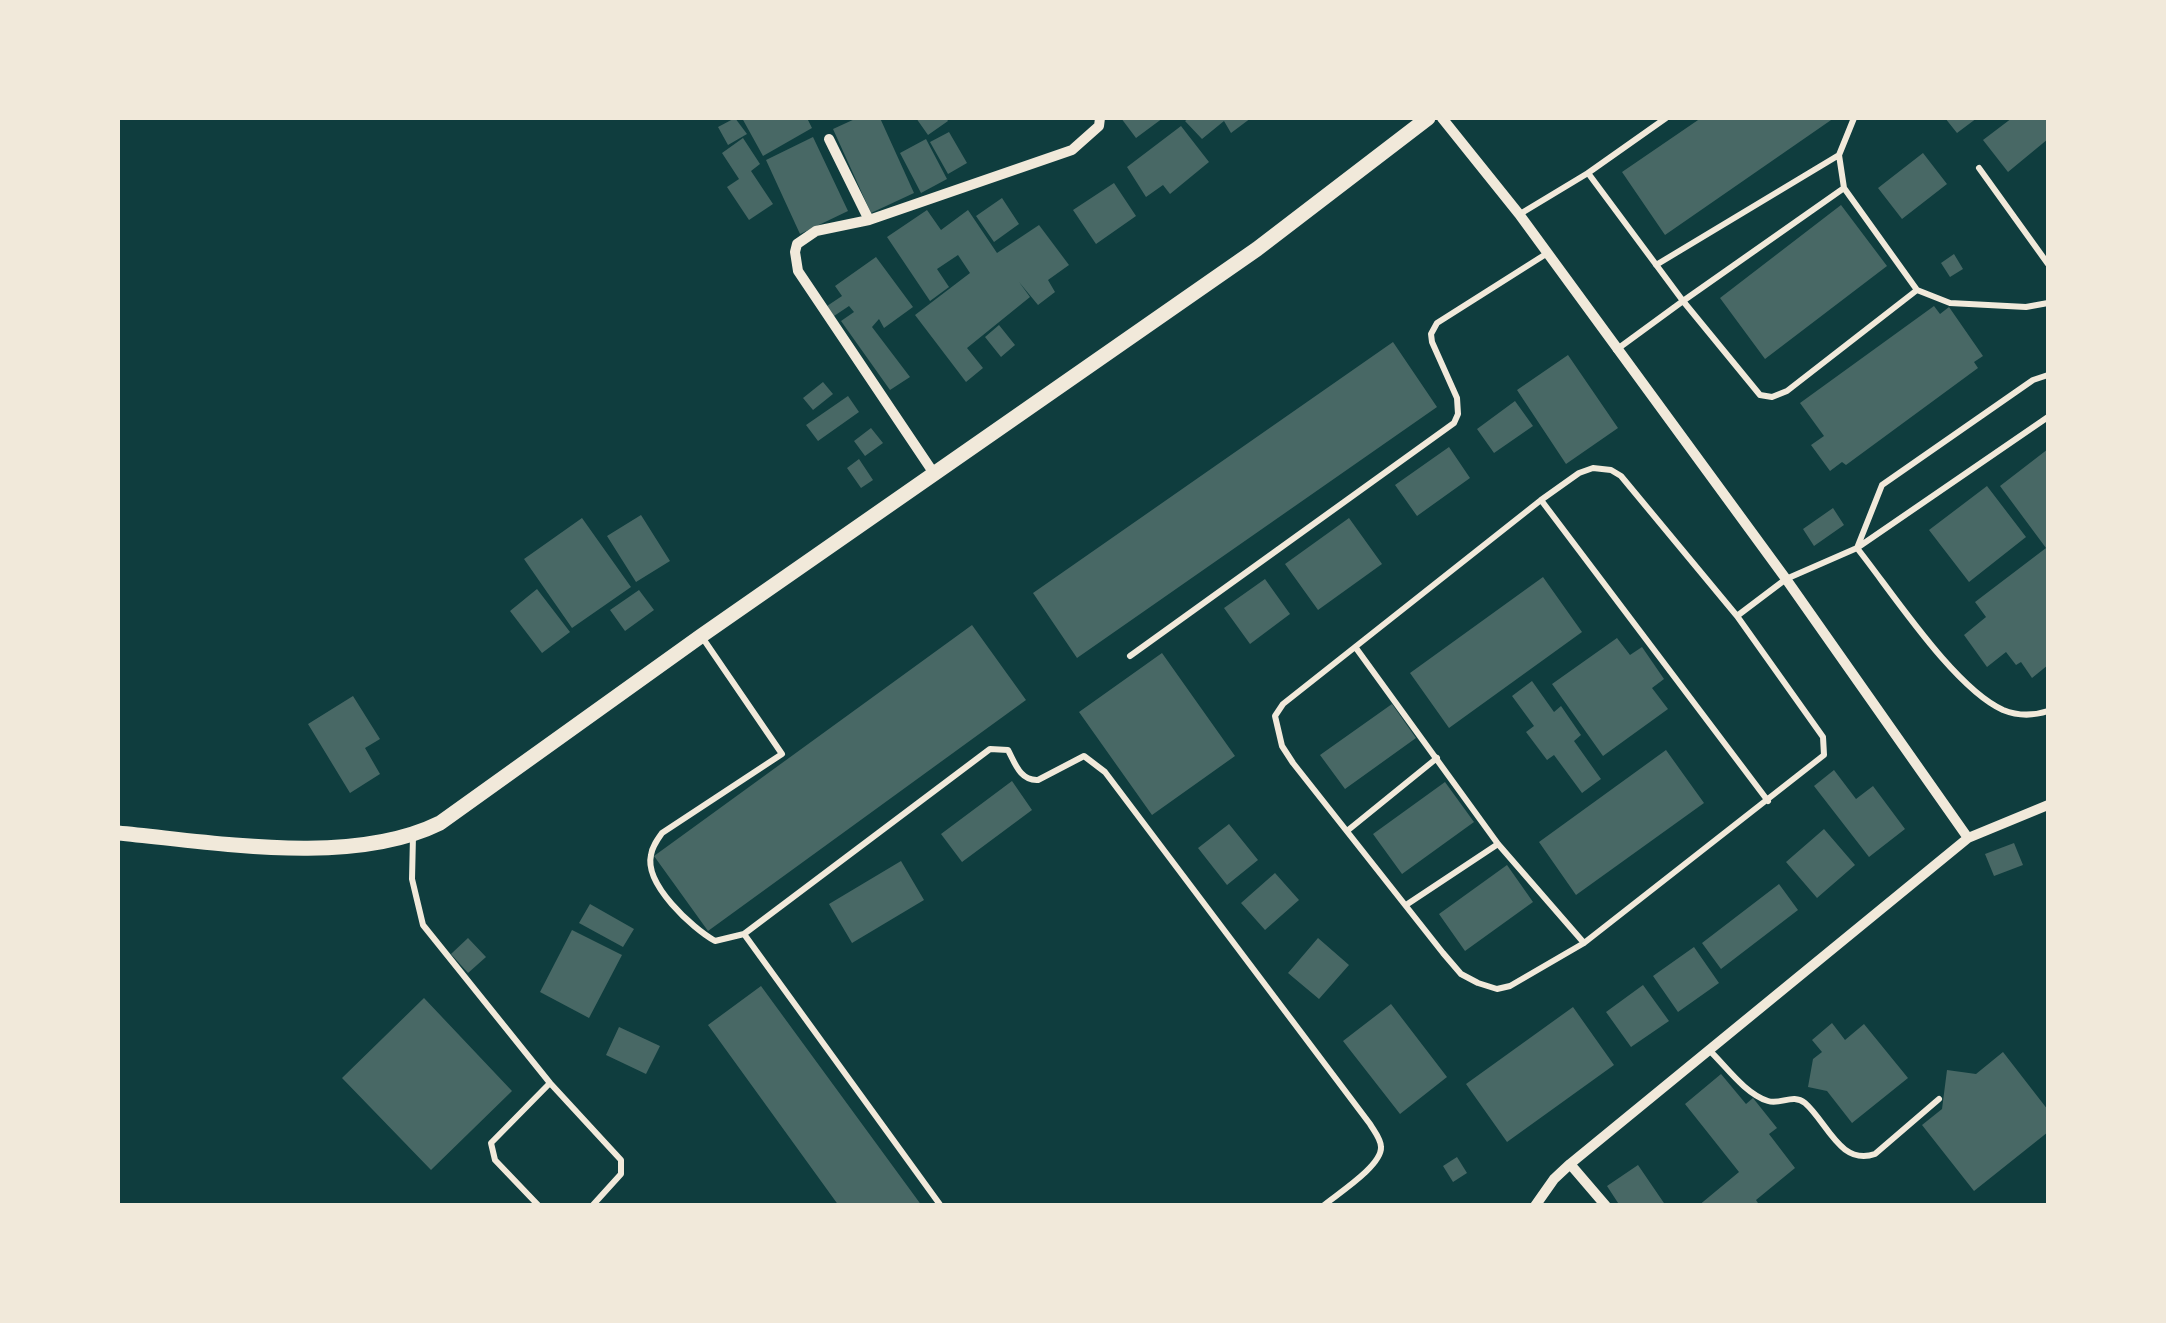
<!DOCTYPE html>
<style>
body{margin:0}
#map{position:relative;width:2166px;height:1323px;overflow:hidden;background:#0f3d3e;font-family:"IBM Plex Sans",sans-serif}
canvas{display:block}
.frame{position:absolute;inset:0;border:120px solid #f1e9da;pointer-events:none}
</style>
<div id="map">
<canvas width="2166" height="1323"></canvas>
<div class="frame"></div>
</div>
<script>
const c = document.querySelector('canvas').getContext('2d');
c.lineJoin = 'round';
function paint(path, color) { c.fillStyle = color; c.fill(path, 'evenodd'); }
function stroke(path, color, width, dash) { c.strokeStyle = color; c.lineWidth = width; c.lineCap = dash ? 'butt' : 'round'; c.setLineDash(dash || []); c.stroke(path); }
const building = new Path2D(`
 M 735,118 L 747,134 L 728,145 L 718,127 Z
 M 742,118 L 807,118 L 812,128 L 763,156 Z
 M 857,118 L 880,118 L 914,193 L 871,213 L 833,129 Z
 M 916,118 L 946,118 L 948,121 L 928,135 Z
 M 1121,118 L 1163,118 L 1136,138 Z
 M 1189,118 L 1251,118 L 1231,133 L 1224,121 L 1202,139 L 1185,121 Z
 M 1701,118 L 1834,118 L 1665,235 L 1622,172 Z
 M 1945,118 L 1977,118 L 1957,133 Z
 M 2012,118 L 2048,118 L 2048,139 L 2008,172 L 1983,140 Z
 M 1181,126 L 1209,162 L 1170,194 L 1163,185 L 1146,197 L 1127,167 Z
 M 949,132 L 967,163 L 948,174 L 930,142 Z
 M 813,137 L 848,211 L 800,234 L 766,160 Z
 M 743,138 L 760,164 L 751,171 L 773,204 L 749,220 L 727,187 L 739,179 L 722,153 Z
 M 926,139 L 947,179 L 921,193 L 900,153 Z
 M 1923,153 L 1947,184 L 1902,219 L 1878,188 Z
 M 1114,183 L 1136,216 L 1096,244 L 1073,210 Z
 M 1002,198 L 1019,224 L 994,242 L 976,216 Z
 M 1841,205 L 1887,266 L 1765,359 L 1720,298 Z
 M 927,210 L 941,230 L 968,210 L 997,253 L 1039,225 L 1069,265 L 1048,280 L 1055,292 L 1038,305 L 1019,282 L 1030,297 L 967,348 L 983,368 L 966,382 L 915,315 L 970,273 L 958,255 L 937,269 L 949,287 L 930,301 L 887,237 Z
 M 1954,254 L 1963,269 L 1950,277 L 1941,263 Z
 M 876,257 L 913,307 L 884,328 L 879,319 L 872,327 L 910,377 L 890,390 L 841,321 L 854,312 L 849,306 L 834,316 L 827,306 L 842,296 L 835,286 Z
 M 1934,306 L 1940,314 L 1949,307 L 1983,356 L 1974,362 L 1978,368 L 1846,465 L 1842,462 L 1830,471 L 1811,445 L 1824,436 L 1800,403 Z
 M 999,325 L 1015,345 L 1001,357 L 985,337 Z
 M 1393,342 L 1437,407 L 1077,658 L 1033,593 Z
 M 1568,355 L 1618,428 L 1566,464 L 1517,390 Z
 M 823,382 L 833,394 L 813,410 L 803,398 Z
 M 848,396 L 859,412 L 818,441 L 806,425 Z
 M 1515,401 L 1533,426 L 1494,453 L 1477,429 Z
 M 871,428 L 883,443 L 865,456 L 854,441 Z
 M 1449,447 L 1470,478 L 1417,516 L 1395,485 Z
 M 2048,449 L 2048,665 L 2032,678 L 2021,662 L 2016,665 L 2006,652 L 1987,667 L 1964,635 L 1986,617 L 1975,602 L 2046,548 L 2000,486 Z
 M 859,459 L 873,480 L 861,488 L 847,468 Z
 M 1987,486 L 2026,537 L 1969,582 L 1929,530 Z
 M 1833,508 L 1844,525 L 1814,546 L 1803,529 Z
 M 641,515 L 670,561 L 636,582 L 607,536 Z
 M 582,518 L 631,587 L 572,628 L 524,559 Z
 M 1349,518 L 1382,564 L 1318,610 L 1285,564 Z
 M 1543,577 L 1582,632 L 1449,728 L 1410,673 Z
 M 1265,579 L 1290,614 L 1250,644 L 1224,608 Z
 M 537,589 L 570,632 L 542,653 L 510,611 Z
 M 639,590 L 654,610 L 625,631 L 610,610 Z
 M 972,625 L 1026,700 L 708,931 L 654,856 Z
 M 1617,638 L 1630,655 L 1642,647 L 1664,679 L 1652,688 L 1668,709 L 1603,756 L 1552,684 Z
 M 1162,653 L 1235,756 L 1152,815 L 1079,712 Z
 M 1532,681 L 1554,712 L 1561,706 L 1581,735 L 1574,741 L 1601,779 L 1582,793 L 1554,755 L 1547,760 L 1526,732 L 1534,726 L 1512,696 Z
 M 353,696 L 380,739 L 365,748 L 380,774 L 350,793 L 308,724 Z
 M 1392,704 L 1416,738 L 1345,789 L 1320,755 Z
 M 1666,750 L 1704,803 L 1576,895 L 1539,842 Z
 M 1834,770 L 1856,799 L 1873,786 L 1905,829 L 1869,857 L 1814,786 Z
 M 1012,781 L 1032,810 L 962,862 L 941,834 Z
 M 1445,782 L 1474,822 L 1402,874 L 1373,834 Z
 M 1229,824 L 1258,860 L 1227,885 L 1198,848 Z
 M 1824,829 L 1855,865 L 1817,898 L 1786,862 Z
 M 2014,843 L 2023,865 L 1994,876 L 1985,854 Z
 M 901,861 L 924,900 L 852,943 L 829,904 Z
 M 1507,865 L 1533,902 L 1465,951 L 1439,914 Z
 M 1275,873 L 1299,900 L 1265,930 L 1241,903 Z
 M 1779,884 L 1798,910 L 1721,969 L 1702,943 Z
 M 590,904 L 634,929 L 623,947 L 579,923 Z
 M 572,930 L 622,955 L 589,1018 L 540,992 Z
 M 468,938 L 486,957 L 468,973 L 451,954 Z
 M 1318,938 L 1349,965 L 1319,999 L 1288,973 Z
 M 1694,947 L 1719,983 L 1678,1012 L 1653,976 Z
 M 1643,985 L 1669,1021 L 1631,1047 L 1606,1012 Z
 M 761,986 L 922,1206 L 839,1206 L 708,1025 Z
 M 424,998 L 512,1091 L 431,1170 L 342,1078 Z
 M 1391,1004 L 1447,1077 L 1400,1114 L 1343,1041 Z
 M 1573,1007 L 1614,1065 L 1507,1142 L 1466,1084 Z
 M 1832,1023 L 1845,1040 L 1864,1024 L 1908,1078 L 1852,1123 L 1827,1091 L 1808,1087 L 1813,1059 L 1822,1052 L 1812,1040 Z
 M 619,1027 L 660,1046 L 646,1074 L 606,1055 Z
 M 2003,1052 L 2048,1110 L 2048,1132 L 1974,1191 L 1922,1125 L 1942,1109 L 1947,1070 L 1976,1074 Z
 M 1721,1074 L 1746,1104 L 1753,1098 L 1777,1128 L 1769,1134 L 1795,1168 L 1756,1200 L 1760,1206 L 1698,1206 L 1739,1172 L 1685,1104 Z
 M 1457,1157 L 1467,1173 L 1453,1182 L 1443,1166 Z
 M 1638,1165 L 1666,1206 L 1620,1206 L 1607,1186 Z`);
const service = new Path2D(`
 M 1854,118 L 1839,155 L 1844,188 L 1917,290 L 1950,303 L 2026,307 L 2048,303
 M 1979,168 L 2048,264
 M 1588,173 L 1683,301 L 1616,350
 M 1844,188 L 1683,301 L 1760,395 L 1772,397 L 1787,391 L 1917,290
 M 1520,214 L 1588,173 L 1666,118
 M 1656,265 L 1839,155
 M 2048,417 L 1857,548 C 1892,592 1954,688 2003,710 C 2018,716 2033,716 2048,711
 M 1593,468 L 1611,470 L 1621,476 L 1737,616 L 1823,737 L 1824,755 L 1584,943 L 1510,986 L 1497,989 L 1478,983 L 1461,974 L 1443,953 L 1293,763 L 1282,746 L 1275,716 L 1283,704 L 1541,500 L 1579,473 Z
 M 1541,500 L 1768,801
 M 1737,616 L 1786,579 L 1857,548 L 1882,485 L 2033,380 L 2048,375
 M 702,637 L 782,754 L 662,833 C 657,840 652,847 651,855 C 644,884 692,928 715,941 L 744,934 L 941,1206
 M 1356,648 L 1498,844 L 1584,943
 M 1130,656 L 1454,423 L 1458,414 L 1457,398 L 1432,342 L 1431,334 L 1437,323 L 1546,254
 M 1347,831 L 1437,758
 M 413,836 L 412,879 L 423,925 L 550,1083 L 491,1143 L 495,1160 L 539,1206
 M 1406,905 L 1498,844
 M 744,934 L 990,749 L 1008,750 C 1015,763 1020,781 1038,780 L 1084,756 L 1105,772 L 1370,1124 C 1374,1131 1381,1139 1381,1147 C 1382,1166 1337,1194 1323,1206
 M 1709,1050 C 1725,1065 1745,1094 1768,1101 C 1781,1105 1793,1093 1805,1103 C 1827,1122 1840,1166 1875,1154 L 1939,1099
 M 550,1083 L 621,1160 L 621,1174 L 592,1206`);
const minor = new Path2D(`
 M 1442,118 L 1519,214 L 1786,579 L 1968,838 L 1570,1164 L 1554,1179 L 1535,1206
 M 829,139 L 869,220
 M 935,475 L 798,271 L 795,252 L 797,244 L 816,231 L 869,220 L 1072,150 L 1099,126 L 1100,118
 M 1968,838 L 2048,805
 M 1570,1164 L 1606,1206`);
const tertiary = new Path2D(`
 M 118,833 C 214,842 351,867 440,823 L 701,636 L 1257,249 L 1428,118`);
paint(building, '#486865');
stroke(service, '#f1e9da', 6);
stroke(minor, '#f1e9da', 10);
stroke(tertiary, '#f1e9da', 15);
</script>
